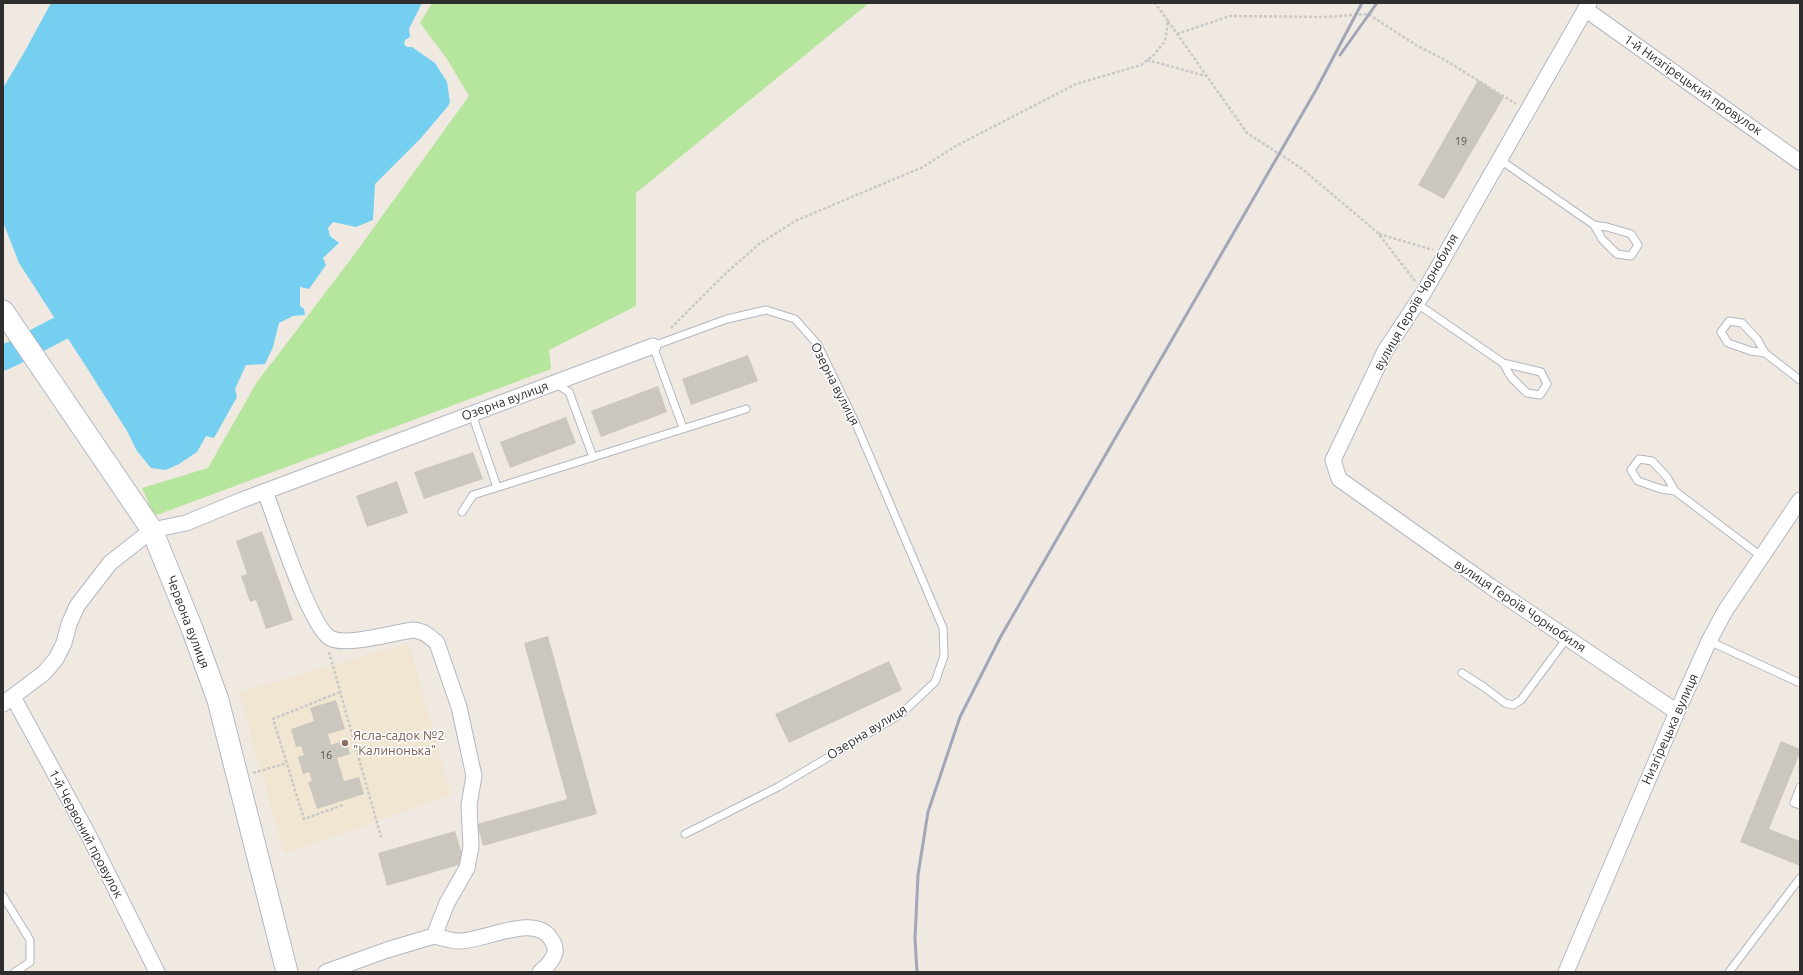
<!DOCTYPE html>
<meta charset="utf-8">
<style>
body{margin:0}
#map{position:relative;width:1803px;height:975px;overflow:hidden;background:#efe9e1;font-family:Ubuntu,sans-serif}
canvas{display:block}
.frame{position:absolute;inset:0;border:4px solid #2e2e2e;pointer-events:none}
</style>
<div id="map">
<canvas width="1803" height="975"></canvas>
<div class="frame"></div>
</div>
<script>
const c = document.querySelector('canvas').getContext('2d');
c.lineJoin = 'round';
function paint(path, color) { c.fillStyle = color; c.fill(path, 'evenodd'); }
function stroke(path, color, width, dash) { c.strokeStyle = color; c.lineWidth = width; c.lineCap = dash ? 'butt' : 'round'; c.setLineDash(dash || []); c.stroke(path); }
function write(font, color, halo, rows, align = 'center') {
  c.font = font + ' Ubuntu,sans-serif'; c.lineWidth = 3; c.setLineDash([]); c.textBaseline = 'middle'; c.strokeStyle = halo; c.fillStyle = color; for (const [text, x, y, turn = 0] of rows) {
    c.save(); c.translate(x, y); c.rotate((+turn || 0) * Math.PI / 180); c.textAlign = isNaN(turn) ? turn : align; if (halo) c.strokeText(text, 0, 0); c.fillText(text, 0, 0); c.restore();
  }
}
const education = new Path2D(`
 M 409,643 L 451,795 L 284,854 L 239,692 Z`);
const green = new Path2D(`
 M 432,3 L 869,3 L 636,193 L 636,306 L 549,350 L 551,369 L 154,516 L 142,488 L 208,468 L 257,382 L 351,259 L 469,96 L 447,59 L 420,23 Z`);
const water = new Path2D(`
 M 51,3 L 422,3 L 409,29 L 410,37 L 405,40 L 404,44 L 407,47 L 412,47 L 435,63 L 447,82 L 450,102 L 448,106 L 421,138 L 375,184 L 373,220 L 356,227 L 333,222 L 328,228 L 330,236 L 339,243 L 323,258 L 326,265 L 309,289 L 300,287 L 300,306 L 304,309 L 305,315 L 293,316 L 279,323 L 273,347 L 265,364 L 246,365 L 235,389 L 237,397 L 214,438 L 206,436 L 197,452 L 179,464 L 166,470 L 151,468 L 137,451 L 127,431 L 87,368 L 19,263 L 3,222 L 3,88 L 25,51 Z`);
const river = new Path2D(`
 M 38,340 L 61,328
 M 3,358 L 16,352`);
const building = new Path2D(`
 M 1478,80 L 1504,97 L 1444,199 L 1418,185 Z
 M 748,355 L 758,381 L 691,405 L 682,379 Z
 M 658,386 L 667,412 L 601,437 L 591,411 Z
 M 566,417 L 576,443 L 510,468 L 500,442 Z
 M 473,452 L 483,479 L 424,499 L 414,472 Z
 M 397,481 L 408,513 L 367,527 L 356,496 Z
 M 262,531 L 293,620 L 266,629 L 256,600 L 250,602 L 241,576 L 247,574 L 236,541 Z
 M 548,636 L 597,814 L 483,846 L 477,824 L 567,799 L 524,643 Z
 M 889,661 L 902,690 L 789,743 L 775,714 Z
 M 336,700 L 345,729 L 328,734 L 331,745 L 346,740 L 350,754 L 337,758 L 344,781 L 359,777 L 364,794 L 317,809 L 308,782 L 312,781 L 309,772 L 303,774 L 298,757 L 304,755 L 301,746 L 296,747 L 291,729 L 314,721 L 310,708 Z
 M 1781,741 L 1800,749 L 1800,753 L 1769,829 L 1800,841 L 1800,866 L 1740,842 Z
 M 455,831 L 465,863 L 387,886 L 378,853 Z`);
const path = new Path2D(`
 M 1168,21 L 1247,133 L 1301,168 L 1378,233 L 1415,281
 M 1177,34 L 1230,16 L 1325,17 L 1368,14 L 1416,45 L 1445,60 L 1516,104
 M 1147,60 L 1206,76
 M 1379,234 L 1433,250
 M 671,328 L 726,273 L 759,244 L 797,220 L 923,167 L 954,147 L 1076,84 L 1141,65 L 1154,55 L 1165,41 L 1168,21 L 1155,3
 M 329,652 L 381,837
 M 340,692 L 273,719 L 304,819 L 343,805
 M 253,773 L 287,763`);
const service = new Path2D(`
 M 1499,159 L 1594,225 L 1602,239 L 1617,254 L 1631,256 L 1638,245 L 1631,234 L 1607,227 L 1594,225
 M 1416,303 L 1503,363 L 1511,377 L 1527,393 L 1540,395 L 1547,384 L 1541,372 L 1503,363
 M 1765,353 L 1751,351 L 1728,343 L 1721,332 L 1729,321 L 1742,323 L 1757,339 L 1765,353 L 1800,380
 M 555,383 L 569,392 L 593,457
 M 472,414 L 497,487
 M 683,428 L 653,346 L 727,319 L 766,310 L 795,319 L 818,345 L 856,424 L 943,628 L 944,656 L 935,682 L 901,714 L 778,787 L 685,834
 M 1675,491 L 1661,489 L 1638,481 L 1631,470 L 1639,459 L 1652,461 L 1667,477 L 1675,491 L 1762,557
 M 462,512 L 473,495 L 746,409
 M 1709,641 L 1800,683
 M 1462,673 L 1484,687 L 1505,703 L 1513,705 L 1521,700 L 1567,638
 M 1800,787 L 1794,803 L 1800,805
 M 3,896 L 30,940 L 30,962 L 15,972
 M 1729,972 L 1800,878`);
const minor = new Path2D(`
 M 1589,3 L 1424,292 L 1385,351 L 1333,460 L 1339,479 L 1490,586 L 1677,712
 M 1585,9 L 1800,162
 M 265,491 C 275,518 310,627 330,638 C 346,647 395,632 413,630 C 424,631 429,636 437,643 L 459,707 L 474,776 L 469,805 L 471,847 L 467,868 L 447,903 L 434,936 L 387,950 L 326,972
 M 13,697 L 89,836 L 157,972
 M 3,704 L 44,673 L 56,659 L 64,643 L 69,624 L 77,606 L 110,563 L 152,530 L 186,523 L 242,500 L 653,346
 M 434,936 C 441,937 450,941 458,941 C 483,942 535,912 551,939 C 554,943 556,947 555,953 C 552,961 547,967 540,972
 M 1566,972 L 1677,712 L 1709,641 L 1725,611 L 1800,500`);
const secondary = new Path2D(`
 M 3,311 L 152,530 L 193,631 L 218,700 L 287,972`);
const rail = new Path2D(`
 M 1340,55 L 1377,3
 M 917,972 L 915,939 L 918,875 L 928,812 L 960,717 L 1001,636 L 1316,90 L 1362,3`);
const markers = [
 [345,743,4,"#8d6e63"]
];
const numberNames = [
 ["19",1461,141],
 ["16",326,755]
];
const streetNames = [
 ["1-й Низгірецький провулок",1693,85,35],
 ["вулиця Героїв Чорнобиля",1416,302,-60],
 ["Озерна вулиця",835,384,63],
 ["Озерна вулиця",505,401,-20],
 ["вулиця Героїв Чорнобиля",1520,606,34],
 ["Червона вулиця",188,622,69],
 ["Низгірецька вулиця",1670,729,-66],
 ["Озерна вулиця",867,732,-32],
 ["1-й Червоний провулок",86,834,62]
];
const educationNames = [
 ["Ясла-садок №2",353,736],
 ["\"Калинонька\"",353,751]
];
paint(education, '#f0e6d1');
paint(green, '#b6e59e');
paint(water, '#75cff0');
stroke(river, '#75cff0', 25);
paint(building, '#cbc7bf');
stroke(service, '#b4b7c1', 9);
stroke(minor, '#b4b7c1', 17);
stroke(secondary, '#b4b7c1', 23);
stroke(path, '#c9c9c9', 2.5, [3, 2]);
stroke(service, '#fff', 7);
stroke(minor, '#fff', 15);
stroke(secondary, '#fff', 21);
stroke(rail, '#a3a6b8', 3);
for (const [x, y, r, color] of markers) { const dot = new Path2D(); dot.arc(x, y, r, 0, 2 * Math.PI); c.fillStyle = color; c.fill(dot); stroke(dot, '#fff', 1.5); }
write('11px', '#555452', null, numberNames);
write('13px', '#2e2e2e', '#fff', streetNames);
write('13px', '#785e54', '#fff', educationNames, 'left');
</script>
